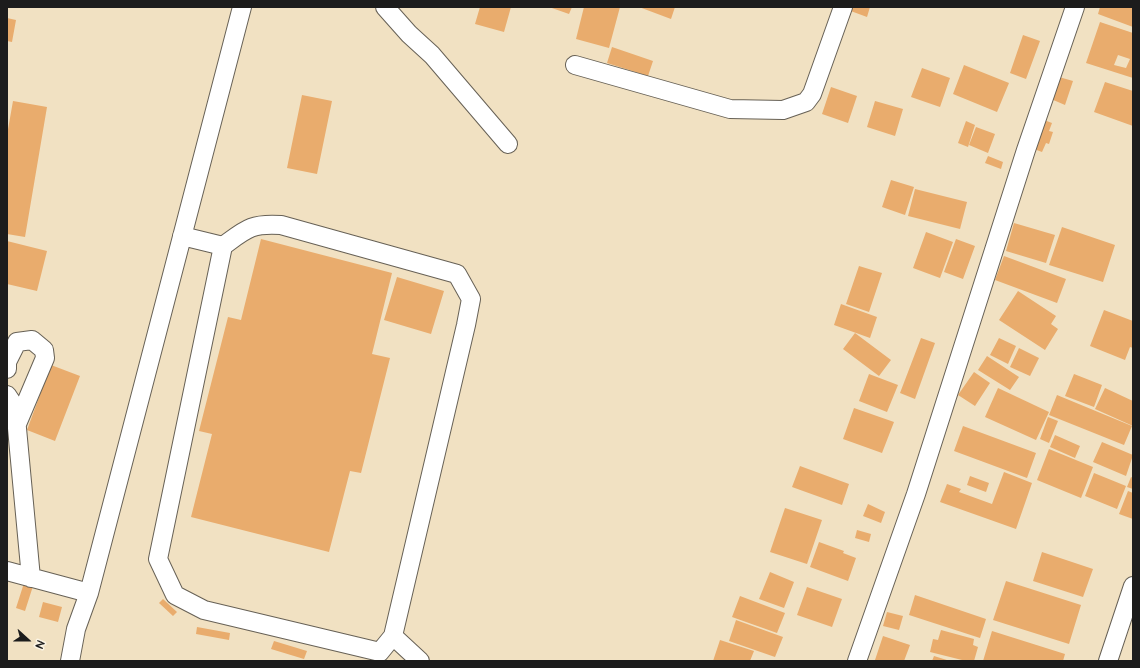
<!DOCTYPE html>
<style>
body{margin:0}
#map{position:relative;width:1140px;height:668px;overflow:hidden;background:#f1e1c2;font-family:"Architects Daughter",sans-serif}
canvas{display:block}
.frame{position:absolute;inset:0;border:8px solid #1c1c1c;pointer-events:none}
.north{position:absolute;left:8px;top:620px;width:40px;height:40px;-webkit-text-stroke:3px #fcf5e5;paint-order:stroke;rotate:111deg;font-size:11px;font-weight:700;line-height:16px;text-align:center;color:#1c1c1c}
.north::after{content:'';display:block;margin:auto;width:14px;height:18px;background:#1c1c1c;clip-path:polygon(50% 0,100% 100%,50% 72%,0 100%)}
</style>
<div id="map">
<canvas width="1140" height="668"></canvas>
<div class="frame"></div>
<div class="north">N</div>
</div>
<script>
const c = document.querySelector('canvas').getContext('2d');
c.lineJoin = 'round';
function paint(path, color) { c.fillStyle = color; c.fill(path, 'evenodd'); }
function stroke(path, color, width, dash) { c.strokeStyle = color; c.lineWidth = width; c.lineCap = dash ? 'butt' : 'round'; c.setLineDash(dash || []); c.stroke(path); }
const building = new Path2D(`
 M 480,7 L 511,7 L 504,32 L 475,24 Z
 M 549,7 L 572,7 L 569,14 Z
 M 584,7 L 620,7 L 609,48 L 576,39 Z
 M 639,7 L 675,7 L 671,19 Z
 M 849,7 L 870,7 L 867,17 L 848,10 Z
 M 1100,7 L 1133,7 L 1133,27 L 1098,14 Z
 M 7,18 L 16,20 L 12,42 L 7,41 Z
 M 1100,22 L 1133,33 L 1133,78 L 1086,63 ZM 1118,55 L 1130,59 L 1126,68 L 1114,65 Z
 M 1023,35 L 1040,41 L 1026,79 L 1010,73 Z
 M 612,47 L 653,61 L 648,76 L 607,63 Z
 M 964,65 L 1009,83 L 997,112 L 953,94 Z
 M 922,68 L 950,78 L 940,107 L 911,97 Z
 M 1059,77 L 1073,81 L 1065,105 L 1051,99 Z
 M 1105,82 L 1133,91 L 1133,126 L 1094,112 Z
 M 831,87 L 857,96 L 848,123 L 822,114 Z
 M 302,95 L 332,101 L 317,174 L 287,168 Z
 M 13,101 L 47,107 L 25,237 L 7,234 L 7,135 Z
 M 875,101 L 903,109 L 895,136 L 867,127 Z
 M 1044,120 L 1052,123 L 1049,131 L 1053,132 L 1049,144 L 1046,143 L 1042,152 L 1034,149 Z
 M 966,121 L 975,125 L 968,147 L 958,143 Z
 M 976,127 L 995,134 L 988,153 L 969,145 Z
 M 988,156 L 1003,162 L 1001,169 L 985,163 Z
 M 891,180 L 914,187 L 905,215 L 882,207 Z
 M 915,189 L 967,202 L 960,229 L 908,216 Z
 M 1014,223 L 1055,235 L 1046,263 L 1006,251 Z
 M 1062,227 L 1115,245 L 1103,282 L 1049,265 Z
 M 926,232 L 953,242 L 940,278 L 913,268 Z
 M 261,239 L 392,273 L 372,354 L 390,358 L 361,473 L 350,471 L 329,552 L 191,517 L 212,434 L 199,431 L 228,317 L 241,320 Z
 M 956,239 L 975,246 L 963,279 L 944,272 Z
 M 7,241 L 47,251 L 37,291 L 7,284 Z
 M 1004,256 L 1066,279 L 1057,303 L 995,280 Z
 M 859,266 L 882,273 L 869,312 L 846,304 Z
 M 397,277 L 444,291 L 431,334 L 384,320 Z
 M 1018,291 L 1056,316 L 1051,324 L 1058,329 L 1045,350 L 999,320 Z
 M 841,304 L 877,317 L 870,338 L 834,325 Z
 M 1104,310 L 1133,321 L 1133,348 L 1130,347 L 1125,360 L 1090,346 Z
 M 855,333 L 891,360 L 879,376 L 843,349 Z
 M 921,338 L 935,343 L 915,399 L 900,393 Z
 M 999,338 L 1016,346 L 1008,364 L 990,355 Z
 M 1019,348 L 1039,358 L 1030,376 L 1010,367 Z
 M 987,356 L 1019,377 L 1010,390 L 978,370 Z
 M 51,365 L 80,376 L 55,441 L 27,430 Z
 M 974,372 L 990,383 L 975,406 L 958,395 Z
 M 869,374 L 898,385 L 887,412 L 859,401 Z
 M 1074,374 L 1102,385 L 1094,407 L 1065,396 Z
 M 998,388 L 1049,412 L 1036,440 L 985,417 Z
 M 1105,388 L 1133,401 L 1133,426 L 1095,409 Z
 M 1057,395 L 1132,426 L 1124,445 L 1049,415 Z
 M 854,408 L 894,422 L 882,453 L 843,439 Z
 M 1048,417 L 1058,421 L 1049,443 L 1040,439 Z
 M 963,426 L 1036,453 L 1027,478 L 954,451 Z
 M 1055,435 L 1080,446 L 1075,458 L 1050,447 Z
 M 1102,442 L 1133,455 L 1126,476 L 1093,462 Z
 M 1049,449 L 1093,467 L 1081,498 L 1037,480 Z
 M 800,466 L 849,484 L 842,505 L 792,487 Z
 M 1004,472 L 1032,483 L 1016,529 L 940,502 L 947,484 L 961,489 L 959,492 L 992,504 Z
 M 1094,473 L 1126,486 L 1117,509 L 1085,496 Z
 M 970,476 L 989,483 L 986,492 L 967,485 Z
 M 1131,477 L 1133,478 L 1133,489 L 1127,487 Z
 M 1128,491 L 1133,493 L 1133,519 L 1119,514 Z
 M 868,504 L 885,512 L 881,523 L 863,516 Z
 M 785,508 L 822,520 L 807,564 L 770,552 Z
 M 857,530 L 871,534 L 869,542 L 855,538 Z
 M 819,542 L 844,551 L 843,553 L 856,558 L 848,581 L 810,567 Z
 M 1042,552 L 1093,569 L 1083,597 L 1033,581 Z
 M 770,572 L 794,582 L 784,608 L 759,599 Z
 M 1006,581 L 1081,605 L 1069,644 L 993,620 Z
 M 24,583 L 33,586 L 25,611 L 16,608 Z
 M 807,587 L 842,599 L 832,627 L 797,615 Z
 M 915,595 L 986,619 L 980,638 L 909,615 Z
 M 740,596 L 785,613 L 777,633 L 732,617 Z
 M 163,599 L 177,612 L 173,616 L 159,603 Z
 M 43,602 L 62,607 L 58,622 L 39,617 Z
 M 887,612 L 903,616 L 899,630 L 883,626 Z
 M 736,620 L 783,637 L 775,657 L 729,641 Z
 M 197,627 L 230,633 L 229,640 L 196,634 Z
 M 941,630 L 974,639 L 973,645 L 978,647 L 974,661 L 966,661 L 930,652 L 933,639 L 938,640 Z
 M 992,631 L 1065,654 L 1063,661 L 983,661 Z
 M 883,636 L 910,645 L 904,661 L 875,660 Z
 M 720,640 L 754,651 L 750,661 L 713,661 Z
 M 274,641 L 307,651 L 304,659 L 271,649 Z
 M 934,656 L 950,661 L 932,661 Z`);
const minor = new Path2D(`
 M 385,7 L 409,34 L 432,55 L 508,144
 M 575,65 L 730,109 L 783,110 L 806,102 L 812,94 L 843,7
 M 182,236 L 223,246 L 158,559 L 175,595 L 204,610 L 380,652 L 393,636
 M 223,246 C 246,229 251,223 281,225 L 457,274 L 471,299 L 466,325 L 393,636 L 420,661
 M 7,369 L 7,362 L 17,342 L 32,340 L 44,350 L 45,358 L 17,424
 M 7,395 L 15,407 L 31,578
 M 7,571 L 89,593
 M 70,661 L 76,629 L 89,593 L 242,7
 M 857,661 L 916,494 L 1026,150 L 1075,7
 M 1108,661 L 1133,586`);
paint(building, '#e9ac6d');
stroke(minor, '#676156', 20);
stroke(minor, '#fff', 18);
</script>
